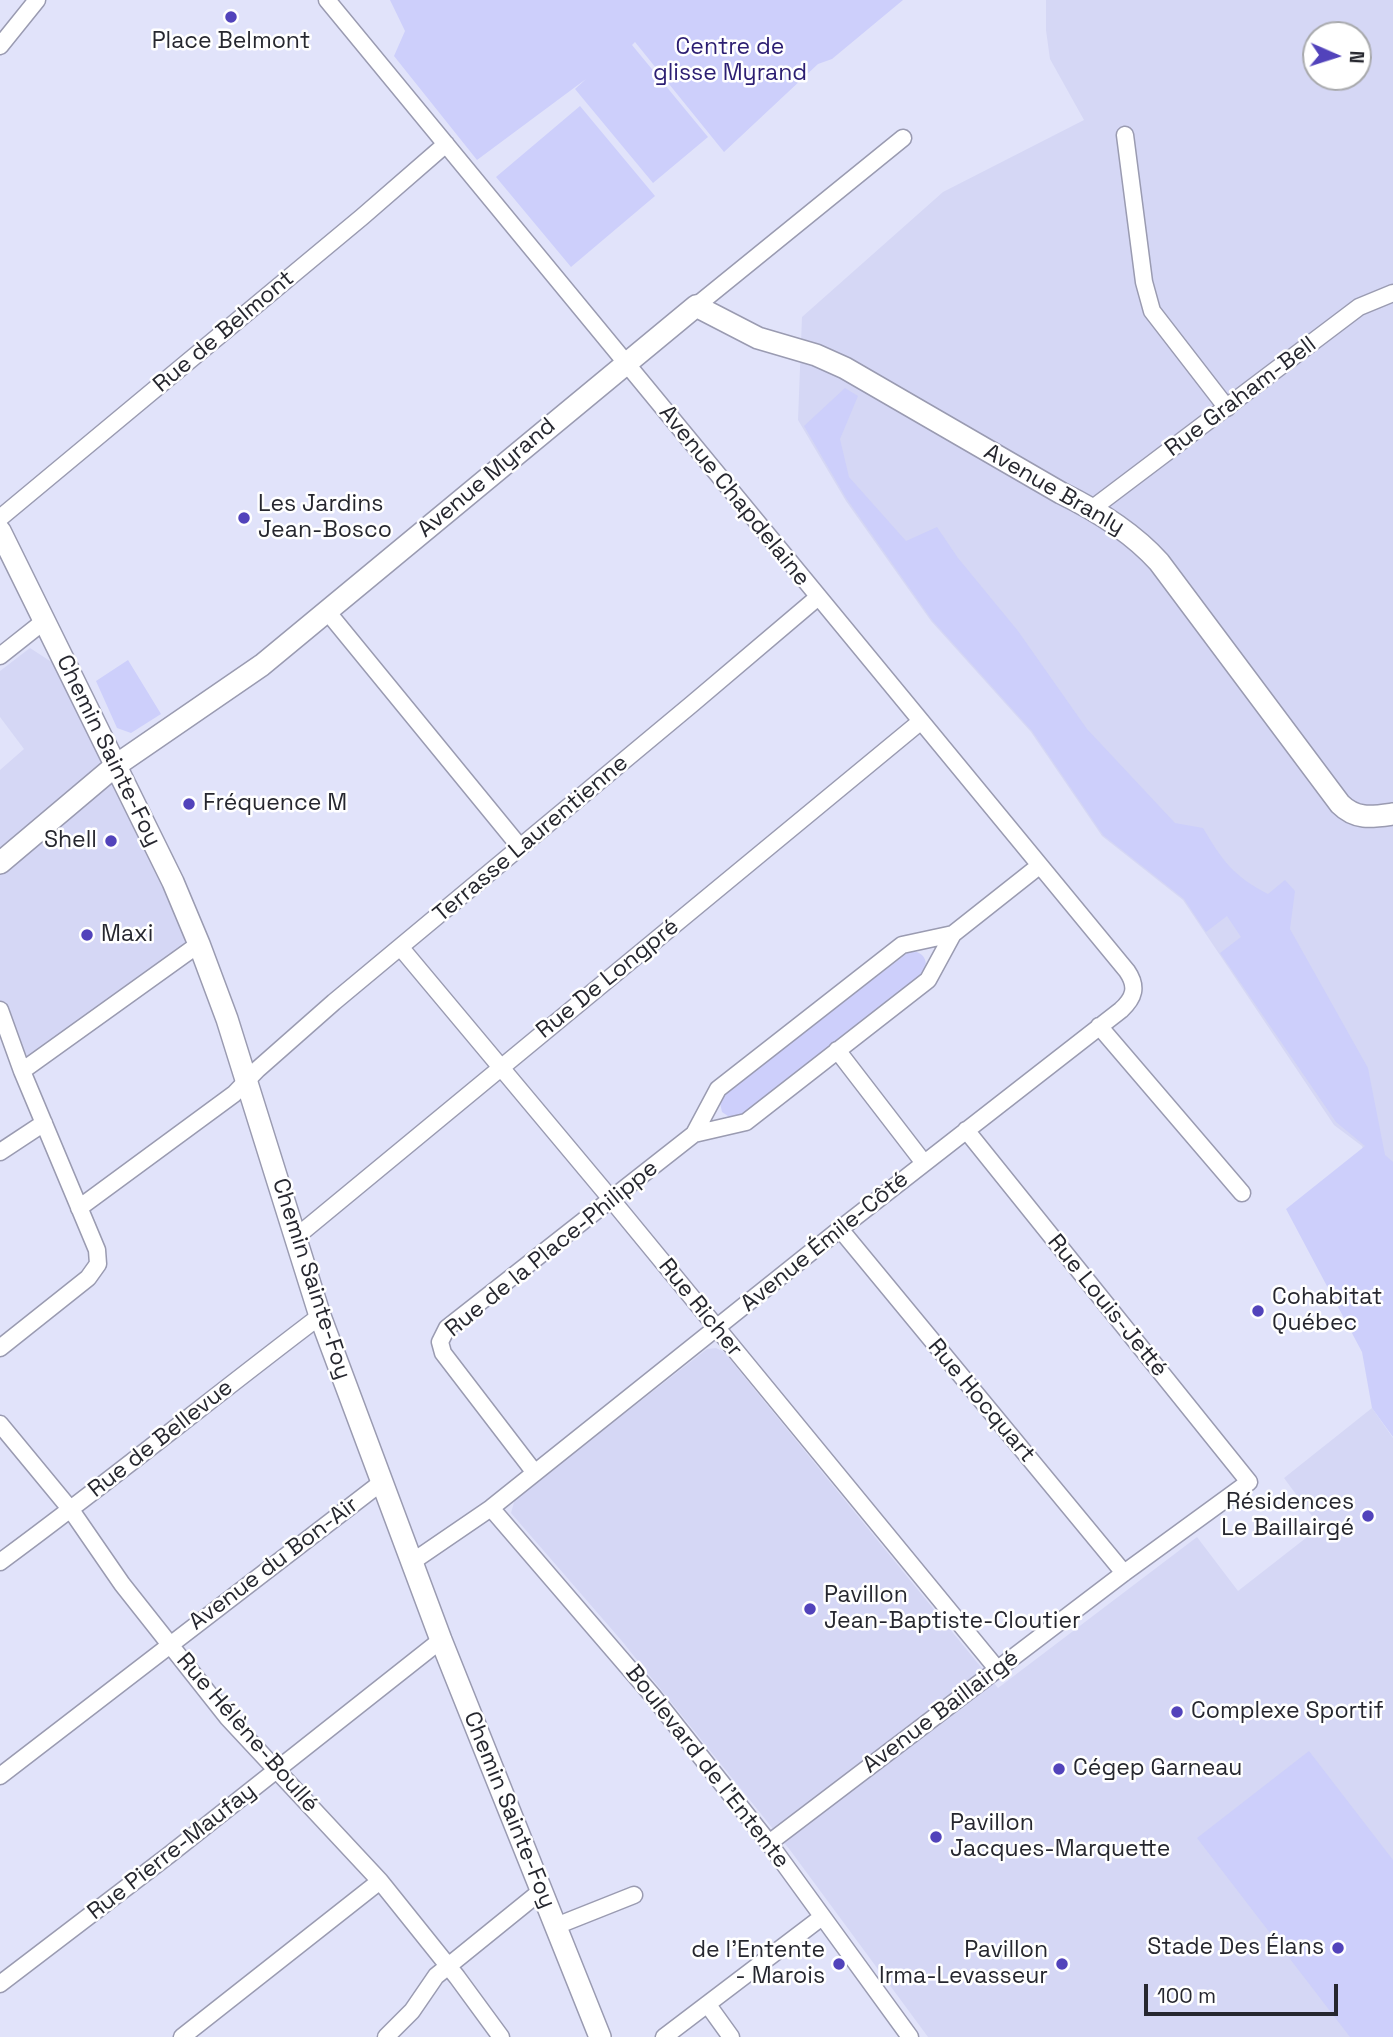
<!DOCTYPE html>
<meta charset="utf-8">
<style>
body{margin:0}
#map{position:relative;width:1393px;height:2037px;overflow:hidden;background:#e1e3fa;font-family:"Space Grotesk",sans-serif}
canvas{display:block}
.north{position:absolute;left:1302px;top:21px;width:70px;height:70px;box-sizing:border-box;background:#fff;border:2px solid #a8a9ac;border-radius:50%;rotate:93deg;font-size:19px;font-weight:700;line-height:28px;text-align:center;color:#26272f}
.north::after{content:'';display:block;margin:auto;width:24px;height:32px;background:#5243bb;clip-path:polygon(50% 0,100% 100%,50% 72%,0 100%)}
.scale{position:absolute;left:1144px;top:1984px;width:194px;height:32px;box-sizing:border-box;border:4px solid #26272f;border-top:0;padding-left:9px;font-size:21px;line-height:24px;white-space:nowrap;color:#26272f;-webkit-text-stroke:5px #fff;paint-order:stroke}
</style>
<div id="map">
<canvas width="1393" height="2037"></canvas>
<div class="north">N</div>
<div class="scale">100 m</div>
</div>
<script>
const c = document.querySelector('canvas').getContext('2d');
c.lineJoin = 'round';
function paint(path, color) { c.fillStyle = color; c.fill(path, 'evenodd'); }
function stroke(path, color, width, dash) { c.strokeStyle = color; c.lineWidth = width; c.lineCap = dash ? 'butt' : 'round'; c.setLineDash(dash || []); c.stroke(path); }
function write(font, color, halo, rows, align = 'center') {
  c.font = font + ' "Space Grotesk",sans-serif'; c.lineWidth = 5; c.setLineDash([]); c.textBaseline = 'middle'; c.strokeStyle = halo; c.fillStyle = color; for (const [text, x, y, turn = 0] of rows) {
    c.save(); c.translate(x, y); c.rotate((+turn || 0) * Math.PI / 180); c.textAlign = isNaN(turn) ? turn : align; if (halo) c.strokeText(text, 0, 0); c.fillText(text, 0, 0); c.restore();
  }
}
const built = new Path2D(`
 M 1046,0 L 1393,0 L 1393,1245 L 1362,1146 L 1334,1125 L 1183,900 L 1102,836 L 1031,732 L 931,621 L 846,501 L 798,420 L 802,317 L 943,192 L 1084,120 L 1050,59 L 1046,30 ZM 1316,35 L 1358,35 L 1358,77 L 1316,77 Z
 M 30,648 L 70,674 L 199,944 L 22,1071 L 0,1010 L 0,770 L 24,749 L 0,717 L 0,671 Z
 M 716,1348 L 724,1352 L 998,1688 L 1197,1537 L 1238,1591 L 1320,1527 L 1284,1478 L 1372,1408 L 1393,1438 L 1393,2037 L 928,2037 L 790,1850 L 621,1640 L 511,1513 L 515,1499 L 707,1349 Z`);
const green = new Path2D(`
 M 390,0 L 903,0 L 832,59 L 818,64 L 724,152 L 635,42 L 632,45 L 708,137 L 653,183 L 575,89 L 586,79 L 477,160 L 394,56 L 405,31 Z
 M 580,106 L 655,196 L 571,267 L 496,177 Z
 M 845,388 L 858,396 L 840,439 L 849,477 L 906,541 L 937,527 L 958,558 L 1018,631 L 1087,729 L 1175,823 L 1203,828 C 1222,860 1234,877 1268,894 L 1285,880 L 1295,891 L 1290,929 L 1368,1068 L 1385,1155 L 1393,1162 L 1393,1437 L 1372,1408 L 1362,1352 L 1286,1209 L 1365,1146 L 1336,1122 L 1220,953 L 1241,937 L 1227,916 L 1206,932 L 1184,899 L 1103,835 L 1032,731 L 932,620 L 846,498 L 804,426 Z
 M 128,660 L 161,714 L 131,733 L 117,728 L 96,681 Z
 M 910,951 C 923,951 930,961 923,973 L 743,1114 L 731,1118 L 722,1112 L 720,1103 L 724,1094 Z
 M 1309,1751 L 1393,1860 L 1393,2037 L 1350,2037 L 1197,1838 Z`);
const street = new Path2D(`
 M 327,0 L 1127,971 C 1138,987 1134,998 1121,1010 L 840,1229 L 491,1508 L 412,1562
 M 0,46 L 37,0
 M 1125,135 L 1144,282 L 1152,311 L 1227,408
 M 696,306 L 903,138
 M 1093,508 L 1359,307 L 1393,293
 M 0,518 L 362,217 L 446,144
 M 326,610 L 520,847
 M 0,656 L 43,622
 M 401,948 L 611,1199 L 998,1670
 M 0,1010 L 22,1071 L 97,1250 L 98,1264 L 88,1278 L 0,1348
 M 1099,1026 L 1242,1193
 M 837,1050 L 924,1163
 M 22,1071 L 199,944
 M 694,1134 L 718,1089 L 902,945 L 953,934 L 1039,866
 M 0,1152 L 44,1123
 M 79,1208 L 234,1094 L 258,1069 L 334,1002 L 692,704 L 817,598
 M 840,1229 L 1124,1573
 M 296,1237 L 920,722
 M 0,1424 L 71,1510 L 122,1584 L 228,1718 L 380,1881 L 457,1977 L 501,2037
 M 535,1473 L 443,1353 L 440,1342 L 447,1328 L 694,1134 L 746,1122 L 928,980 L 953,934
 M 491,1508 L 652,1695 L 769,1843 L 910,2037
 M 0,1562 C 109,1482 213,1397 320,1316
 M 0,1776 L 382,1482
 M 769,1843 L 1124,1573 L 1249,1482 L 966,1130
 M 556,1926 L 634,1895
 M 0,1984 L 169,1855 L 441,1640
 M 708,2005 L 731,2037
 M 182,2037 L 380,1881
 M 386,2037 L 412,2011 L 436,1976 L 541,1891
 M 664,2037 L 822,1917`);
const secondary = new Path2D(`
 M 0,531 L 173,882 L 199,944 L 227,1019 L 320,1316 L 441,1640 L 600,2037
 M 0,863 L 115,766 L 262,665 L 696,306 L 758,338 L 816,355 L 845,368 L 1061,493 C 1098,511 1132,532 1159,562 L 1340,804 C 1356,820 1372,817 1393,814`);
const markers = [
 [231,17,7,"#5243bb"],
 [244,518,7,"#5243bb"],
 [189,804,7,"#5243bb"],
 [111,841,7,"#5243bb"],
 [87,935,7,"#5243bb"],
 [1258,1311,7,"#5243bb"],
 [1368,1516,7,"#5243bb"],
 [810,1609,7,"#5243bb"],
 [1177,1712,7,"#5243bb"],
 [1059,1769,7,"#5243bb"],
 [936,1837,7,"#5243bb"],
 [1338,1948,7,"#5243bb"],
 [839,1964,7,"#5243bb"],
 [1062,1964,7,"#5243bb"]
];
const poiNames = [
 ["Place Belmont",231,42,"center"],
 ["Les Jardins",258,505],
 ["Jean-Bosco",258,531],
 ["Fréquence M",203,804],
 ["Shell",97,841,"right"],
 ["Maxi",101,935],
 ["Cohabitat",1272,1298],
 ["Québec",1272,1324],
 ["Résidences",1354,1503,"right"],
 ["Le Baillairgé",1354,1529,"right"],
 ["Pavillon",824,1596],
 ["Jean-Baptiste-Cloutier",824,1622],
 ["Complexe Sportif",1191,1712],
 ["Cégep Garneau",1073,1769],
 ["Pavillon",950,1824],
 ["Jacques-Marquette",950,1850],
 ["Stade Des Élans",1324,1948,"right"],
 ["de l'Entente",825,1951,"right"],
 ["- Marois",825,1977,"right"],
 ["Pavillon",1048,1951,"right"],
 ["Irma-Levasseur",1048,1977,"right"]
];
const parkNames = [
 ["Centre de",730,48],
 ["glisse Myrand",730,74]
];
const streetNames = [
 ["Rue de Belmont",224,332,-40],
 ["Rue Graham-Bell",1241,397,-37],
 ["Avenue Myrand",487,478,-40],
 ["Avenue Branly",1054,490,30],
 ["Avenue Chapdelaine",734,496,51],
 ["Chemin Sainte-Foy",108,751,64],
 ["Terrasse Laurentienne",531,839,-40],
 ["Rue De Longpré",608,979,-39],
 ["Avenue Émile-Côté",825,1242,-39],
 ["Rue de la Place-Philippe",552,1249,-39],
 ["Chemin Sainte-Foy",311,1279,72],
 ["Rue Louis-Jetté",1107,1306,51],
 ["Rue Richer",700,1308,51],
 ["Rue Hocquart",981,1401,50],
 ["Rue de Bellevue",161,1439,-38],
 ["Avenue du Bon-Air",274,1564,-37],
 ["Avenue Baillairgé",941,1712,-37],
 ["Rue Hélène-Boullé",247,1733,49],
 ["Boulevard de l'Entente",707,1767,52],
 ["Chemin Sainte-Foy",509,1810,68],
 ["Rue Pierre-Maufay",172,1852,-38]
];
paint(built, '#d5d7f5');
paint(green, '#cdcffb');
stroke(street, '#9a9bb1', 19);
stroke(secondary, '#9a9bb1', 24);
stroke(street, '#fff', 16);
stroke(secondary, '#fff', 21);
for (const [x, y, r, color] of markers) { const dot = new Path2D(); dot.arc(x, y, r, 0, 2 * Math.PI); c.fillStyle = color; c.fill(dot); stroke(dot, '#fff', 2.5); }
write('23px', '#26272f', '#fff', poiNames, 'left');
write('23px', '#2c1e72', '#fff', parkNames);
write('23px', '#26272f', '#fff', streetNames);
</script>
